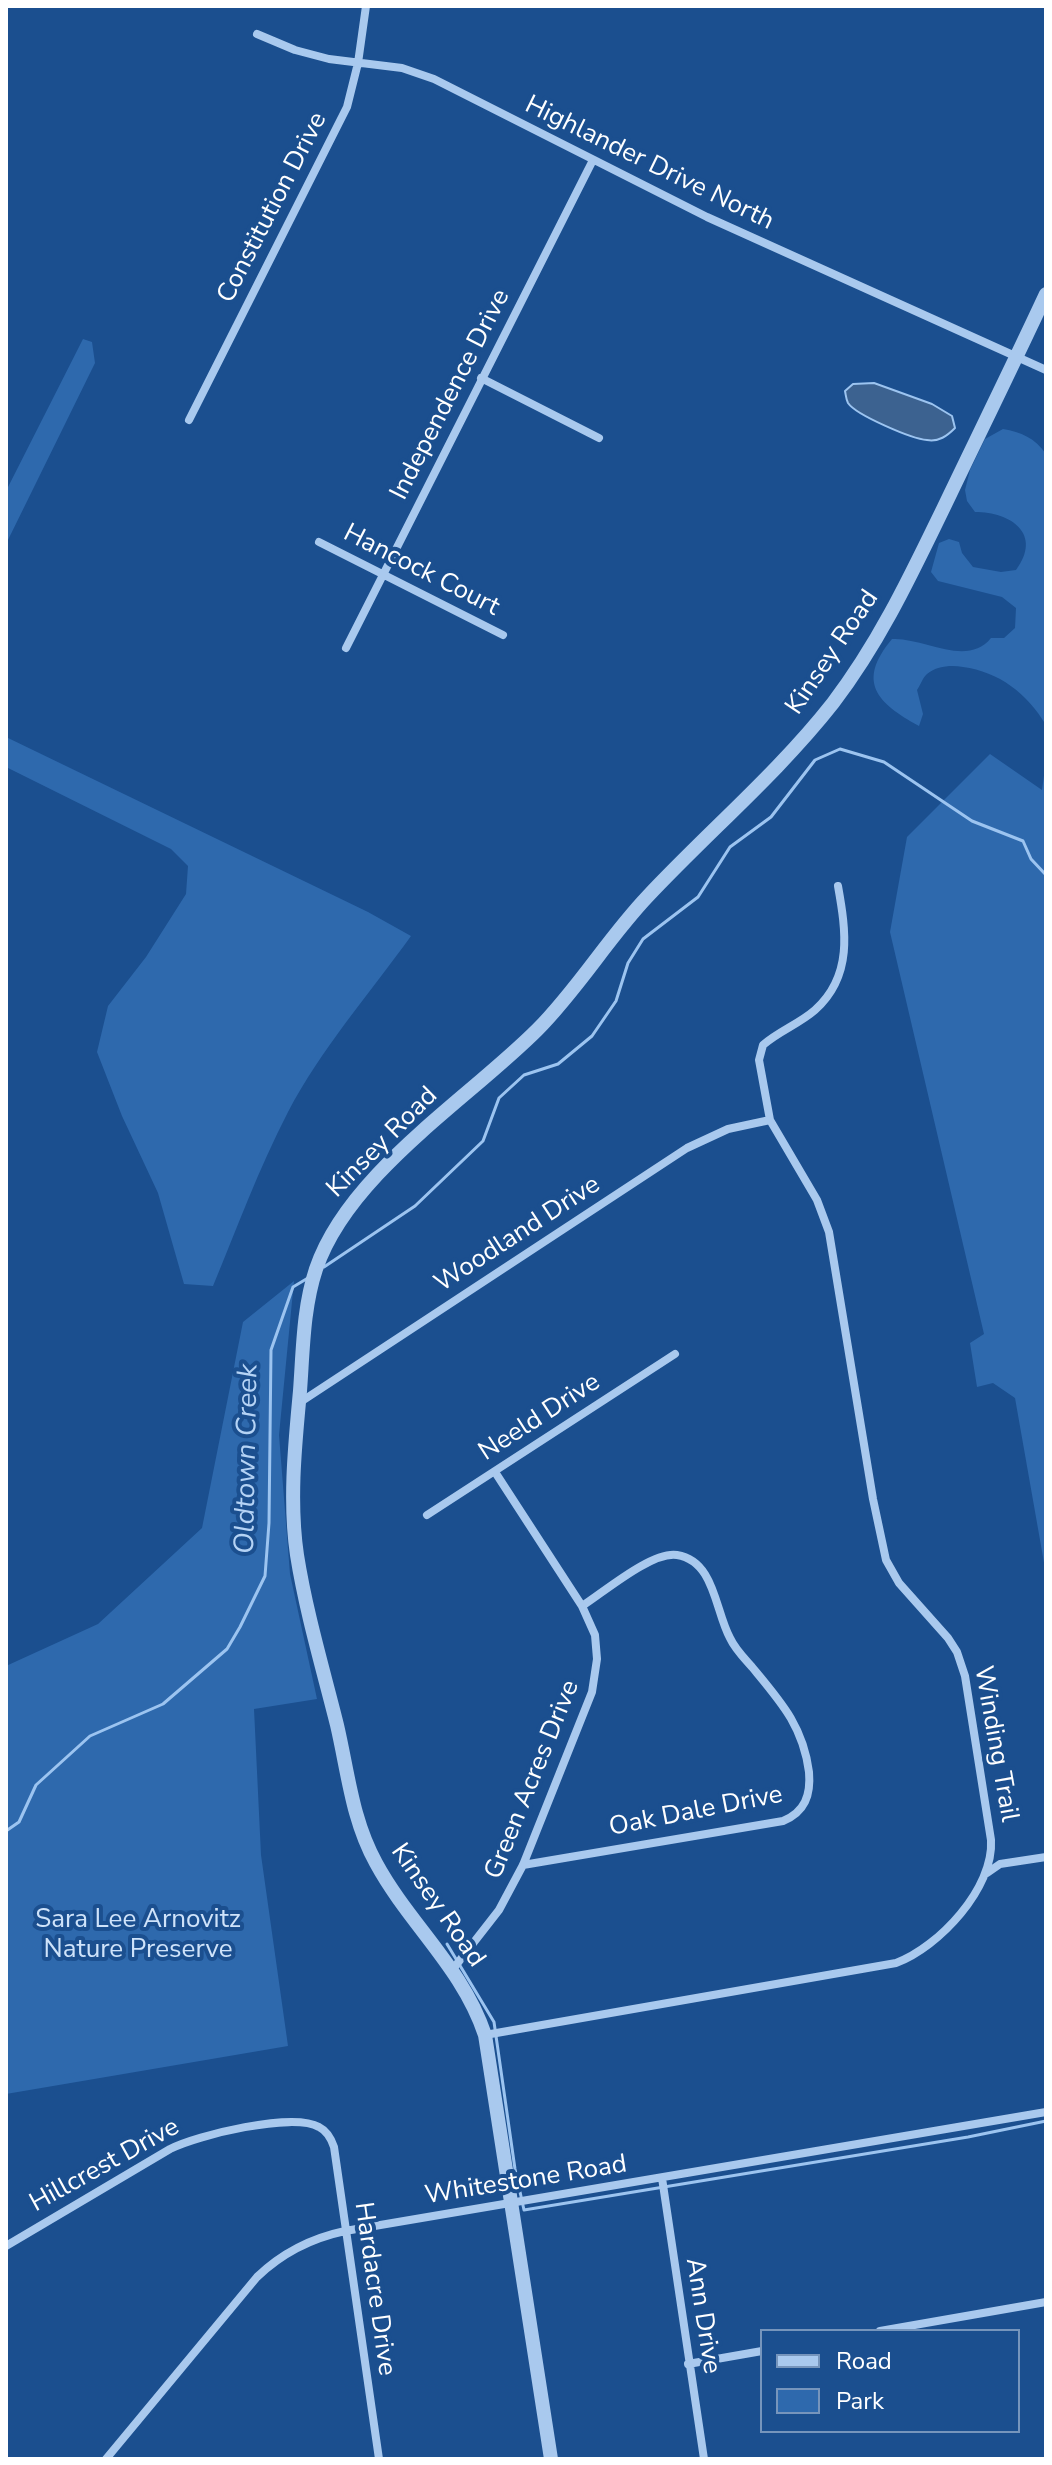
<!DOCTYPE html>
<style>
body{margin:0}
#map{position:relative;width:1052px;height:2465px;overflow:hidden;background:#1b4f8f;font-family:"Nunito Sans",sans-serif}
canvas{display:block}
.frame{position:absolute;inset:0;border:8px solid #fff;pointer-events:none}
.legend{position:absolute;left:760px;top:2329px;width:260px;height:104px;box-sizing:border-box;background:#1b4f8f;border:2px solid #7695bc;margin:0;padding:10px 14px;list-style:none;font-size:24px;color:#fff}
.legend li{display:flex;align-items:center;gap:16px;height:40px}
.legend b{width:40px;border:2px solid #7695bc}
</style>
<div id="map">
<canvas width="1052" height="2465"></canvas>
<div class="frame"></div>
<ul class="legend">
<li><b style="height:10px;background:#a9c9ee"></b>Road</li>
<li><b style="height:22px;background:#2e69ad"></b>Park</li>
</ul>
</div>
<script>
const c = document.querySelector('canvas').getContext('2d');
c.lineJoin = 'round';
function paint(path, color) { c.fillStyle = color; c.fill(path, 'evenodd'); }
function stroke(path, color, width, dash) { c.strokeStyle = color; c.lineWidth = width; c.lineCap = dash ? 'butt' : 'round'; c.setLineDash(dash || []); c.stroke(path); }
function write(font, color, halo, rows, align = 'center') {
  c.font = font + ' "Nunito Sans",sans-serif'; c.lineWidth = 8; c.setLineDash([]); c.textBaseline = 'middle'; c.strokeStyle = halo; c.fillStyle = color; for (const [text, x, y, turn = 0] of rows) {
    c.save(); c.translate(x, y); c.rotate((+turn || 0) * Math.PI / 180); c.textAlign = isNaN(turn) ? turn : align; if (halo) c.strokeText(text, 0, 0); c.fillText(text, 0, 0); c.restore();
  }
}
const green = new Path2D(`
 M 83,339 L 92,342 L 95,363 L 6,544 L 6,491 Z
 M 1003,429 C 1021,432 1035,438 1046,454 L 1046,725 C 1027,693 999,672 963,667 C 951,665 937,666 927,674 C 923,677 920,686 917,690 L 923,714 L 919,726 C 877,703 856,682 892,639 C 923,637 967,668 991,638 L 1004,638 L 1015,628 L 1016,608 L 1002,597 L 938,581 L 931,572 L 939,543 L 949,539 L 959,542 L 962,553 L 973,567 L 1001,572 L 1016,570 C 1043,534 1011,512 975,512 L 967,501 L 965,490 L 970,470 L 985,439 Z
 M 6,737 L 368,912 L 411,936 C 370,993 321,1049 288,1112 C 259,1168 237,1228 213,1286 L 184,1284 L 158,1193 L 122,1116 L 97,1052 L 108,1006 L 146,957 L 186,894 L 188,866 L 171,849 L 6,767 Z
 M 990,754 L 1042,790 L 1046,761 L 1046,1574 L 1015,1398 L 993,1383 L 977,1387 L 970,1343 L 984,1334 L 890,932 L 907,837 Z
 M 294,1281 L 279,1435 L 290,1574 L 317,1699 L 254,1709 L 261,1855 L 288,2046 L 6,2094 L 6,1666 L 98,1624 L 202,1528 L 243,1322 Z`);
const water = new Path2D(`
 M 874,383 L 932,404 L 952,416 L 955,428 C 947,436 939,442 927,440 C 912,439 856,415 848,403 C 846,399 846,396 845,391 L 853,384 Z`);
const stream = new Path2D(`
 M 324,1267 L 415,1206 L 483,1141 L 499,1098 L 524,1075 L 558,1064 L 592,1036 L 616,1001 L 628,963 L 643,939 L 698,897 L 730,847 L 771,817 L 815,760 L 840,749 L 884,762 L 972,821 L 1023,841 L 1031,859 L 1046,875
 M 6,1831 L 19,1822 L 36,1785 L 90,1736 L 163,1704 L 227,1649 L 240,1627 L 265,1576 L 269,1523 L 271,1350 L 293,1287 L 308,1278
 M 447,1944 L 494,2022 L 515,2169 L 524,2210 L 968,2137 L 1046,2121`);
const minor = new Path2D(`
 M 257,34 L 295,50 L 329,59 L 402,68 L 434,79 L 707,217 L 1046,370
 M 481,378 L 599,438
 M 189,420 L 347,107 L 358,63 L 366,6
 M 319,542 L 503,635
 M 346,648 L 593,160
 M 299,1403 L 687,1148 L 728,1129 L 770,1120
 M 427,1515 L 675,1354
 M 523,1865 L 783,1821 C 805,1812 811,1795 809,1772 C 803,1726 781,1702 752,1667 C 744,1658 735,1649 730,1638 C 715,1611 715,1561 677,1555 C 652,1551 604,1592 582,1606
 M 987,1873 L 1000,1864 L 1046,1857
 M 453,1969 L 499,1910 L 523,1865 L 592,1692 L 597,1659 L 595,1635 L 582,1606 L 495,1472
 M 485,2035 L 896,1963 C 939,1947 994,1888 991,1840 L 965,1676 L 957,1652 L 948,1638 L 899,1583 L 886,1560 L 873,1499 L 829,1232 L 817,1200 L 770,1120 L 759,1060 L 763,1045 C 779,1031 799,1024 815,1010 C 853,976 846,931 838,886
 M 662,2178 L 704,2459
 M 6,2246 L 170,2149 C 197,2135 293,2112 319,2127 C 327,2131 331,2138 334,2147 L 379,2459
 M 880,2331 L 1046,2302
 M 688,2364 L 762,2351
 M 106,2459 L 257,2277 C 282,2253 312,2238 345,2231 L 1046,2112`);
const tertiary = new Path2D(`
 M 551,2459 L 485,2035 C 463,1968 409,1924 376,1863 C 352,1820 348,1772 337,1725 C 323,1669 306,1612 297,1555 C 289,1501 295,1445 300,1391 C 303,1351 303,1308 316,1269 C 348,1174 467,1100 537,1030 C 578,989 608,938 648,896 C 709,831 778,773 833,703 C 879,643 911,575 944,507 C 978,436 1013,365 1046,294`);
const streetNames = [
 ["Highlander Drive North",649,164,26],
 ["Constitution Drive",273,208,-63],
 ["Independence Drive",451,395,-63],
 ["Hancock Court",421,571,27],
 ["Kinsey Road",833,653,-56],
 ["Kinsey Road",383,1143,-45],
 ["Woodland Drive",518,1235,-33],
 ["Neeld Drive",540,1418,-33],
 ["Winding Trail",995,1744,80],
 ["Green Acres Drive",533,1780,-68],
 ["Oak Dale Drive",696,1812,-11],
 ["Kinsey Road",437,1906,55],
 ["Hillcrest Drive",105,2166,-29],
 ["Whitestone Road",526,2181,-9],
 ["Hardacre Drive",374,2289,82],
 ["Ann Drive",702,2316,81]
];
const parkNames = [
 ["Sara Lee Arnovitz",138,1921],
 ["Nature Preserve",138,1951]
];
const waterNames = [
 ["Oldtown Creek",248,1459,-89]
];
paint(green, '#2e69ad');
paint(water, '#3c6290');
stroke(water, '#9cc4f0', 2);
stroke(stream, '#9cc4f0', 3);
stroke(minor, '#a9c9ee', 8);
stroke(tertiary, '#a9c9ee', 14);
write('26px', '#fff', '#1b4f8f', streetNames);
write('26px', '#cfe3fa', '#1b4f8f', parkNames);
write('italic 28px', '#b5d3f5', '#1b4f8f', waterNames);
</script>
